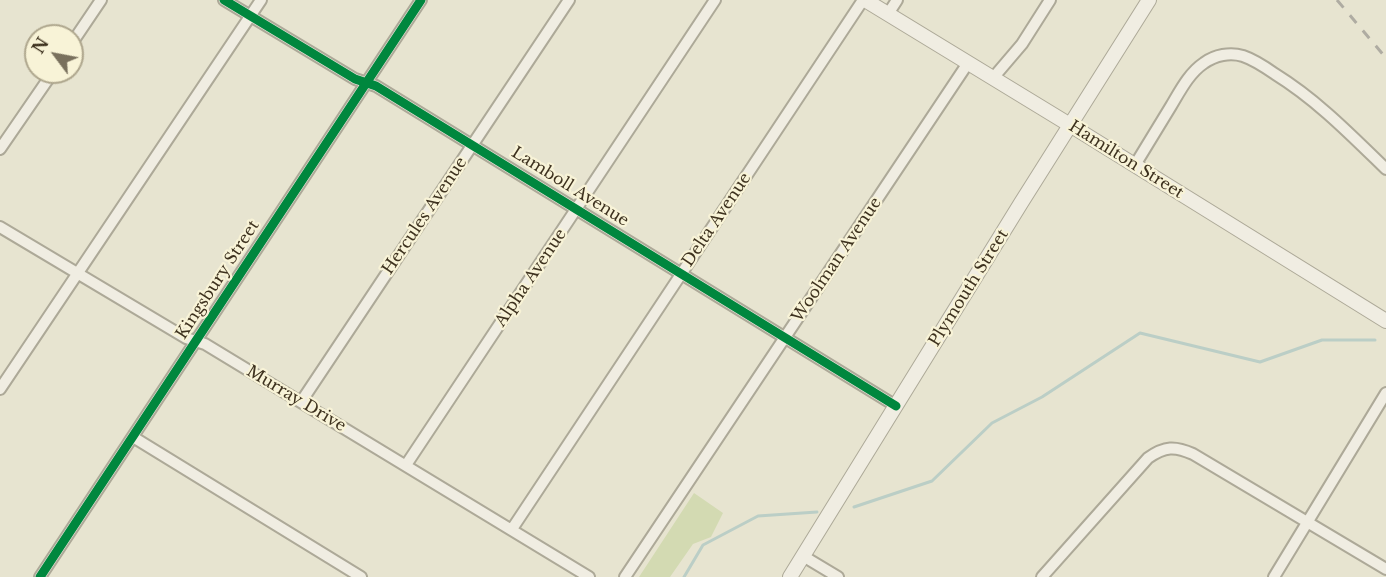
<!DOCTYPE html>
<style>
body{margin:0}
#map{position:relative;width:1386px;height:577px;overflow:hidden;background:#e7e4d0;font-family:"Libre Baskerville",serif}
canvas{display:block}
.north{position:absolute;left:24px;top:24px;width:60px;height:60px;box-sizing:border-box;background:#f8f3d7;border:2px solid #aea68d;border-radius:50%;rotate:302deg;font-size:16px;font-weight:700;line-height:24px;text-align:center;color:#3e321f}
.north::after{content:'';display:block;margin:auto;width:21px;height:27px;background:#79705d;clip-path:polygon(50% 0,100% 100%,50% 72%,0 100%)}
</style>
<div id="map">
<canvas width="1386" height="577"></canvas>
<div class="north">N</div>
</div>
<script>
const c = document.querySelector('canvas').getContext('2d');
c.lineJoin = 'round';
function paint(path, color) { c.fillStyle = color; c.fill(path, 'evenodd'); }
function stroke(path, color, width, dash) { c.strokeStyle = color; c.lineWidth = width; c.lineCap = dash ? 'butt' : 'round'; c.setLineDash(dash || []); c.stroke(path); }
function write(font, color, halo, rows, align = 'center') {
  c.font = font + ' "Libre Baskerville",serif'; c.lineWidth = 4.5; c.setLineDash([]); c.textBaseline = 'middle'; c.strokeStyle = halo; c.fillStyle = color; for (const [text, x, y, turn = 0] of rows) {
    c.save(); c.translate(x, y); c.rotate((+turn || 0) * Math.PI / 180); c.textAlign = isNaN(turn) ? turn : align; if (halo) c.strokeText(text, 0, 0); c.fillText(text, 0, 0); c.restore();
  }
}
const green = new Path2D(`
 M 694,493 L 723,513 L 711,537 L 693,544 L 670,577 L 639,577 Z`);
const stream = new Path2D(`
 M 854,507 L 932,481 L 992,423 L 1042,397 L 1140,333 L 1260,362 L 1322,340 L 1375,340
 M 684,577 L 703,545 L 758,516 L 817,512`);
const minor = new Path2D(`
 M 224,0 L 355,79 L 376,86 L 896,406
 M 888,14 L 897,0
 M 72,43 L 101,0
 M 993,78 L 1022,44 L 1050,0
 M 0,149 L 53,72
 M 1135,165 C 1147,145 1159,126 1171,106 C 1180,91 1189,73 1204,63 C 1215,55 1230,52 1243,56 C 1255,60 1265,67 1275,74 C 1317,100 1351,135 1386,169
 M 0,227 L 186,338 L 205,344 L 589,577
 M 0,389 L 261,0
 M 301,402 L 569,0
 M 133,437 L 361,577
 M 406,465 L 715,0
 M 512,529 L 863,0
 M 803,556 L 838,577
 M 40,577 L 421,0
 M 625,577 L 968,63
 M 1042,577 L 1148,458 C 1165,446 1175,446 1193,454 L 1386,569
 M 1274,577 L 1386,393`);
const tertiary = new Path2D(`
 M 865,0 L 1070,125 L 1386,321
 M 790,577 L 1021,203 L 1149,0`);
const rail = new Path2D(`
 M 1337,0 L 1386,58`);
const cycleway = new Path2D(`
 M 224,0 L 355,79 L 376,86 L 896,406
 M 40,577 L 421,0`);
const streetNames = [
 ["Hamilton Street",1126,160,32],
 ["Lamboll Avenue",570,187,32],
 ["Hercules Avenue",425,216,-56],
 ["Delta Avenue",717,220,-56],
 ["Woolman Avenue",837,260,-56],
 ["Alpha Avenue",531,278,-56],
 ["Kingsbury Street",218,280,-57],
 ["Plymouth Street",969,288,-58],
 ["Murray Drive",296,399,31]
];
paint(green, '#d3dab2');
stroke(stream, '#bbcec6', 3);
stroke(minor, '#ada998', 14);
stroke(tertiary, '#ada998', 16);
stroke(minor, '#f0ede2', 10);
stroke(tertiary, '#f0ede2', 14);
stroke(rail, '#afaca2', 3, [10, 10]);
stroke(cycleway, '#00873e', 9);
write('16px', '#3e321f', '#f8f3d7', streetNames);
</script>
